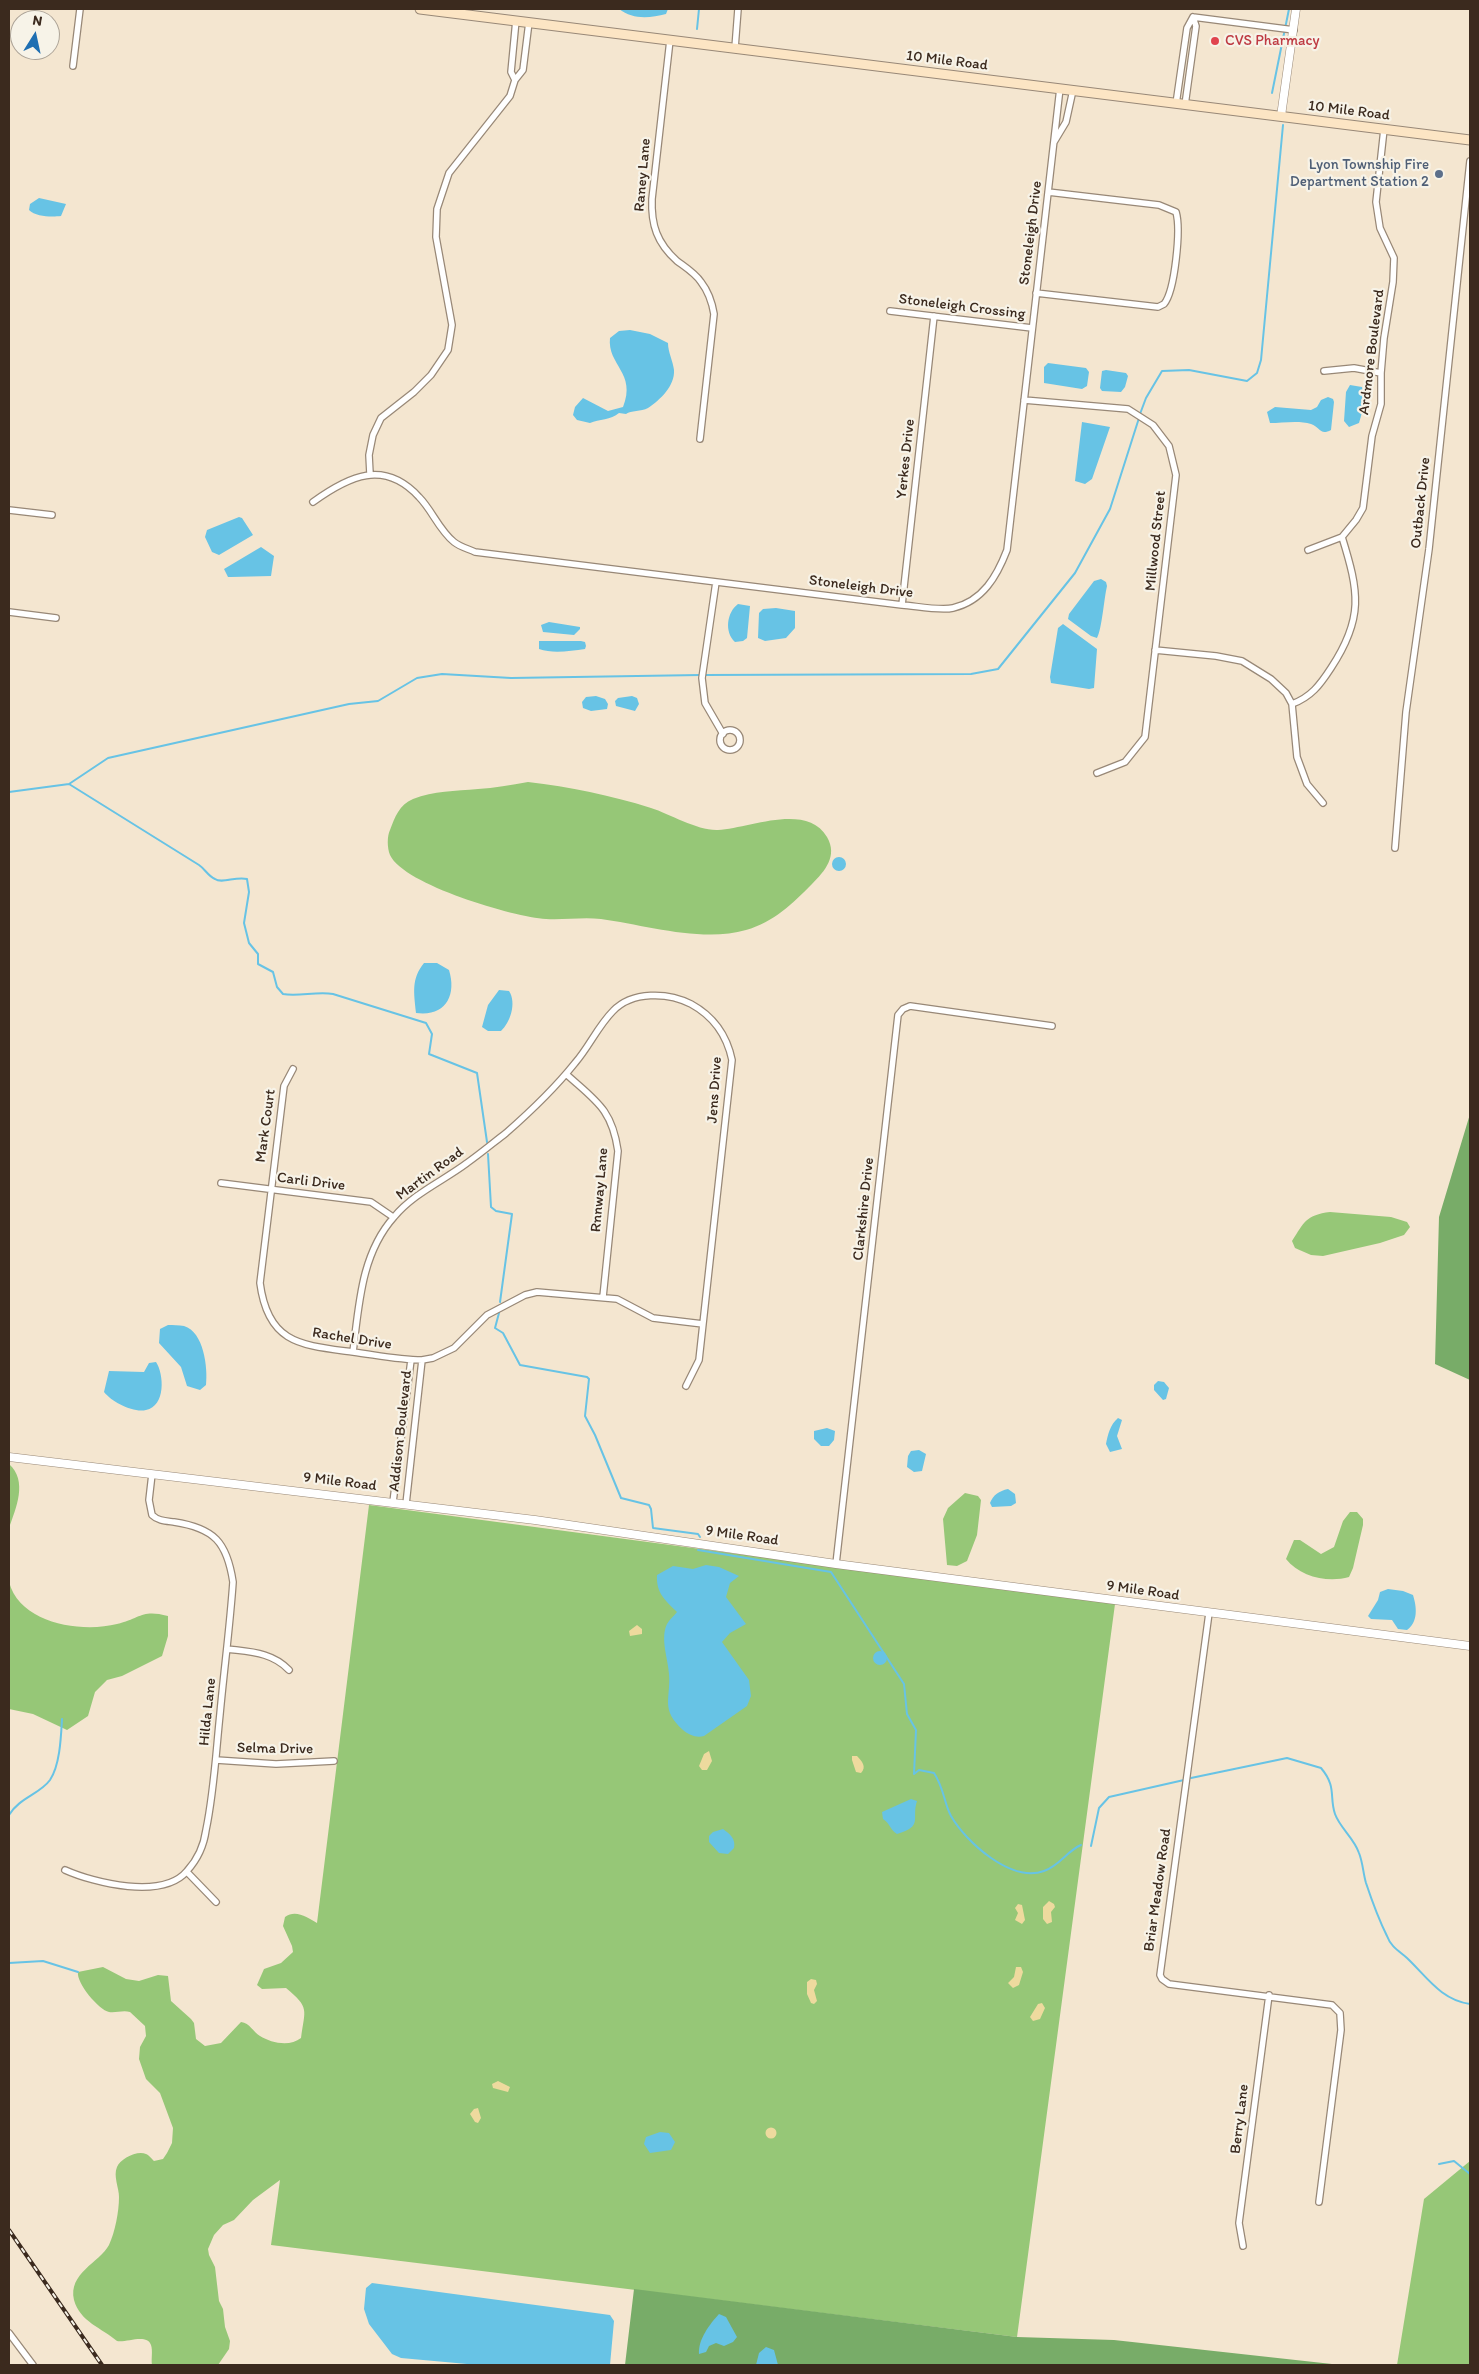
<!DOCTYPE html>
<style>
body{margin:0}
#map{position:relative;width:1479px;height:2374px;overflow:hidden;background:#f4e6d0;font-family:Itim,sans-serif}
canvas{display:block}
.frame{position:absolute;inset:0;border:10px solid #3b2a1e;pointer-events:none}
.north{position:absolute;left:10px;top:10px;width:50px;height:50px;box-sizing:border-box;background:#f7f3e8;border:1px solid #aca397;border-radius:50%;rotate:10deg;font-size:14px;font-weight:700;line-height:20px;text-align:center;color:#3b2a1e}
.north::after{content:'';display:block;margin:auto;width:18px;height:22px;background:#1f6fb2;clip-path:polygon(50% 0,100% 100%,50% 72%,0 100%)}
</style>
<div id="map">
<canvas width="1479" height="2374"></canvas>
<div class="frame"></div>
<div class="north">N</div>
</div>
<script>
const c = document.querySelector('canvas').getContext('2d');
c.lineJoin = 'round';
function paint(path, color) { c.fillStyle = color; c.fill(path, 'evenodd'); }
function stroke(path, color, width, dash) { c.strokeStyle = color; c.lineWidth = width; c.lineCap = dash ? 'butt' : 'round'; c.setLineDash(dash || []); c.stroke(path); }
function write(font, color, halo, rows, align = 'center') {
  c.font = font + ' Itim,sans-serif'; c.lineWidth = 4.5; c.setLineDash([]); c.textBaseline = 'middle'; c.strokeStyle = halo; c.fillStyle = color; for (const [text, x, y, turn = 0] of rows) {
    c.save(); c.translate(x, y); c.rotate((+turn || 0) * Math.PI / 180); c.textAlign = isNaN(turn) ? turn : align; if (halo) c.strokeText(text, 0, 0); c.fillText(text, 0, 0); c.restore();
  }
}
const green = new Path2D(`
 M 528,782 C 570,787 610,795 651,808 C 670,814 698,831 718,830 C 748,829 806,802 827,837 C 838,856 825,871 812,884 C 792,904 774,922 746,930 C 703,943 645,925 601,919 C 583,917 564,920 546,919 C 514,917 404,885 390,855 C 387,848 387,836 390,830 C 395,817 399,805 413,799 C 434,791 455,791 478,789 C 494,788 511,785 528,782 Z
 M 1330,1212 L 1391,1217 L 1407,1222 L 1410,1227 L 1404,1235 L 1380,1243 L 1323,1256 L 1311,1255 L 1295,1248 L 1292,1241 C 1304,1222 1306,1215 1330,1212 Z
 M 9,1464 C 28,1481 16,1508 9,1528 Z
 M 965,1493 L 978,1496 L 981,1500 L 977,1535 L 967,1561 L 957,1566 L 947,1565 L 943,1519 L 948,1508 Z
 M 369,1505 L 1115,1604 L 1017,2337 L 271,2245 L 280,2180 L 253,2200 L 234,2220 L 223,2225 L 214,2235 L 208,2249 L 209,2255 L 215,2267 L 219,2301 L 223,2309 L 225,2327 L 230,2341 L 229,2349 L 218,2365 L 152,2365 C 151,2359 153,2351 151,2345 C 147,2333 126,2343 117,2341 C 102,2328 80,2322 74,2300 C 68,2273 99,2263 109,2245 C 115,2232 119,2212 119,2197 C 119,2188 113,2176 117,2167 C 120,2159 137,2150 146,2154 C 149,2155 152,2159 154,2161 L 163,2159 L 167,2153 L 172,2143 L 173,2128 L 160,2093 L 146,2079 L 139,2059 L 140,2047 L 146,2036 L 145,2026 L 130,2012 C 123,2010 116,2013 109,2012 C 99,2010 76,1983 78,1972 L 103,1967 L 126,1979 L 139,1981 L 158,1975 L 168,1976 L 171,2001 L 191,2019 L 194,2023 L 196,2039 L 205,2046 L 221,2043 L 241,2022 C 250,2023 253,2032 260,2036 C 271,2043 290,2047 301,2038 C 305,2009 310,2008 286,1988 L 262,1989 L 257,1985 L 264,1969 L 281,1963 L 293,1952 L 292,1946 L 283,1926 L 285,1917 C 296,1909 308,1918 317,1923 Z
 M 1350,1512 L 1357,1512 L 1363,1519 L 1363,1525 L 1353,1568 L 1349,1577 C 1328,1583 1300,1577 1286,1559 L 1294,1540 L 1300,1540 L 1321,1554 L 1334,1547 L 1343,1521 Z
 M 9,1582 C 20,1624 82,1633 117,1624 C 141,1618 142,1609 168,1616 L 168,1636 L 162,1656 L 122,1676 L 107,1680 L 95,1692 L 88,1716 L 67,1730 L 33,1714 L 9,1709 Z
 M 1470,2161 L 1470,2365 L 1397,2365 L 1424,2199 Z`);
const forest = new Path2D(`
 M 1470,1114 L 1470,1380 L 1435,1364 L 1439,1217 Z
 M 634,2289 L 1017,2337 L 1114,2340 L 1341,2365 L 625,2365 Z`);
const sand = new Path2D(`
 M 637,1625 L 642,1629 L 642,1634 L 630,1636 L 629,1631 Z
 M 709,1751 L 712,1761 L 707,1770 L 702,1770 L 699,1766 L 704,1754 Z
 M 852,1756 L 857,1756 C 862,1761 867,1767 861,1773 L 856,1772 L 852,1760 Z
 M 1049,1901 L 1054,1904 L 1055,1907 L 1051,1912 L 1052,1922 L 1047,1924 L 1043,1919 L 1043,1907 Z
 M 1018,1904 L 1022,1905 L 1025,1920 L 1022,1924 L 1015,1920 L 1018,1913 L 1015,1908 Z
 M 1016,1967 L 1021,1967 L 1023,1972 L 1019,1985 L 1013,1988 L 1008,1983 L 1014,1977 Z
 M 811,1979 L 816,1980 L 817,1984 L 814,1990 L 817,2001 L 814,2004 L 811,2003 L 807,1994 L 807,1982 Z
 M 1042,2003 L 1045,2008 L 1040,2019 L 1033,2021 L 1030,2017 L 1038,2004 Z
 M 498,2081 L 510,2087 L 508,2092 L 493,2088 L 492,2084 Z
 M 478,2108 L 481,2118 L 478,2123 L 475,2122 L 470,2114 L 474,2109 Z
 M765.5 2133a5.5 5.5 0 1 1 11 0a5.5 5.5 0 1 1-11 0Z`);
const water = new Path2D(`
 M 619,9 L 668,9 L 666,14 C 650,18 633,20 619,9 Z
 M 39,198 L 66,204 L 61,216 C 52,217 36,217 29,210 L 30,204 Z
 M 630,330 L 650,334 L 668,343 C 668,352 673,361 674,370 C 675,386 660,400 648,408 C 641,412 631,410 626,414 L 619,413 C 611,420 599,419 590,423 L 577,420 L 573,415 L 575,407 L 583,398 L 608,411 L 623,407 C 637,373 607,365 610,338 L 619,331 Z
 M 1048,363 L 1086,368 L 1089,372 L 1087,386 L 1082,389 L 1044,383 L 1044,367 Z
 M 1106,370 L 1126,373 L 1128,376 L 1125,387 L 1121,392 L 1102,391 L 1100,388 L 1102,371 Z
 M 1350,385 L 1362,387 L 1365,402 L 1359,423 L 1349,427 L 1344,421 L 1346,392 Z
 M 1328,397 L 1333,399 L 1334,402 L 1331,430 C 1320,436 1320,427 1311,424 C 1299,420 1282,423 1270,423 L 1267,412 L 1275,407 L 1311,410 L 1317,407 L 1321,400 Z
 M 1082,422 L 1110,427 L 1092,479 L 1085,484 L 1075,481 Z
 M 239,517 L 242,518 L 253,535 L 219,555 L 212,552 L 205,537 L 207,530 Z
 M 261,547 L 274,556 L 271,576 L 231,577 L 228,577 L 224,569 Z
 M 1101,579 L 1106,582 L 1107,586 C 1104,599 1102,629 1097,638 L 1091,636 L 1068,619 L 1069,614 L 1094,581 Z
 M 738,604 L 750,606 L 747,638 L 743,641 L 735,642 C 724,632 727,612 738,604 Z
 M 776,608 L 795,611 L 795,628 L 786,638 L 765,641 L 758,638 L 759,613 L 763,609 Z
 M 549,622 L 580,627 L 580,629 L 574,635 L 543,632 L 541,625 Z
 M 1063,624 L 1097,649 L 1094,688 L 1089,689 L 1051,683 L 1050,677 L 1058,628 Z
 M 539,641 L 581,641 L 585,642 L 586,646 L 585,649 C 570,651 553,654 539,649 Z
 M 596,696 L 605,699 L 608,704 L 607,709 L 591,711 L 583,708 L 582,702 L 586,697 Z
 M 632,696 L 637,698 L 639,704 L 635,711 L 616,706 L 615,701 L 618,698 Z
 M832 864a7 7 0 1 1 14 0a7 7 0 1 1-14 0Z
 M 424,963 L 437,963 L 449,970 C 457,996 445,1017 416,1013 C 414,993 411,979 424,963 Z
 M 499,990 L 509,991 C 517,1003 510,1023 501,1031 L 488,1031 L 482,1027 L 488,1005 Z
 M 168,1325 C 173,1325 179,1325 184,1326 C 204,1332 208,1368 206,1385 L 200,1390 L 187,1386 L 181,1367 L 159,1343 L 160,1329 Z
 M 156,1362 C 164,1374 166,1406 146,1410 C 133,1413 112,1402 104,1392 L 109,1371 L 144,1372 L 149,1363 Z
 M 1158,1381 L 1164,1382 L 1169,1388 L 1166,1399 L 1163,1400 L 1154,1390 L 1154,1385 Z
 M 1118,1418 L 1122,1420 L 1117,1436 L 1122,1449 L 1110,1452 L 1106,1444 C 1108,1434 1110,1425 1118,1418 Z
 M 827,1428 L 835,1431 L 834,1440 L 829,1446 L 821,1446 L 814,1439 L 814,1431 Z
 M 919,1450 L 926,1454 L 922,1471 L 914,1472 L 907,1467 L 908,1456 L 911,1451 Z
 M 1008,1489 L 1015,1494 L 1016,1503 L 1011,1506 L 992,1507 L 990,1503 C 993,1495 999,1491 1008,1489 Z
 M 706,1565 L 719,1567 L 739,1576 L 730,1583 L 726,1597 L 746,1624 L 730,1633 L 722,1642 L 749,1680 L 751,1696 L 747,1706 L 704,1736 C 696,1738 689,1735 683,1730 C 660,1709 671,1699 669,1674 C 668,1658 660,1639 667,1624 C 669,1620 674,1616 677,1612 C 665,1600 656,1593 657,1575 L 673,1566 L 693,1569 Z
 M 1388,1589 L 1403,1591 L 1413,1595 C 1417,1608 1418,1622 1407,1630 L 1398,1629 L 1392,1620 L 1371,1619 L 1368,1616 L 1378,1600 L 1380,1592 Z
 M873 1658a7 7 0 1 1 14 0a7 7 0 1 1-14 0Z
 M 911,1799 L 917,1801 C 911,1819 924,1826 897,1834 C 890,1830 890,1823 883,1819 L 882,1812 Z
 M 723,1829 C 730,1834 736,1839 734,1848 L 728,1854 L 719,1853 L 709,1842 L 709,1836 L 713,1832 Z
 M 660,2132 L 669,2133 L 675,2142 L 671,2150 L 650,2153 L 644,2144 L 646,2137 Z
 M 372,2283 L 610,2315 L 614,2321 L 610,2365 L 478,2365 L 401,2358 L 392,2354 L 369,2324 L 364,2309 L 366,2288 Z
 M 719,2314 L 726,2317 L 737,2337 L 733,2342 L 724,2346 L 716,2343 L 709,2346 L 706,2352 L 699,2354 C 698,2339 710,2324 719,2314 Z
 M 766,2347 L 774,2350 L 778,2365 L 756,2365 L 759,2353 Z`);
const stream = new Path2D(`
 M 697,29 L 699,9
 M 1272,93 L 1289,9
 M 1140,414 L 1146,398 L 1162,371 L 1189,370 L 1247,381 L 1257,373 L 1261,360 L 1283,125
 M 705,675 L 971,674 L 998,669 L 1075,573 L 1110,509 L 1139,418
 M 69,784 L 199,865 C 205,869 208,876 215,879 C 222,884 236,876 247,879 L 249,892 L 244,923 L 249,943 L 258,954 L 258,964 L 273,972 L 277,987 L 283,994 C 298,997 317,991 333,994 L 426,1023 L 432,1034 L 429,1054 L 477,1073 L 487,1142
 M 9,792 L 69,784 L 108,758 L 349,704 L 378,701 L 417,678 L 442,674 L 511,678 L 700,675
 M 488,1154 L 491,1207 L 496,1211 L 512,1214 L 500,1302
 M 499,1313 L 495,1328 L 503,1333 L 520,1365 L 587,1377 L 589,1379 L 585,1416 L 595,1435 L 621,1498 L 649,1505 L 651,1509 L 653,1528 L 698,1534 L 700,1537
 M 698,1550 L 831,1572 L 904,1684 L 907,1714 L 916,1730 L 914,1774 L 919,1770 L 934,1773 C 944,1788 944,1803 951,1816 C 966,1842 1011,1883 1044,1871 C 1059,1866 1067,1851 1081,1845
 M 1191,1778 L 1287,1758 L 1321,1768 C 1337,1787 1329,1796 1335,1814 C 1340,1828 1354,1838 1359,1853 C 1363,1863 1363,1873 1366,1883 C 1372,1901 1379,1920 1387,1936 C 1391,1947 1399,1951 1407,1958 C 1427,1977 1441,2000 1470,2004
 M 9,1815 C 19,1798 40,1794 50,1780 C 60,1765 61,1737 62,1719
 M 1091,1846 L 1099,1808 L 1109,1797 L 1184,1780
 M 9,1963 L 43,1961 L 78,1972
 M 1439,2164 L 1454,2161 L 1470,2174`);
const minor = new Path2D(`
 M 1193,17 L 1294,30
 M 670,40 L 652,199 C 651,225 657,243 677,261 C 685,267 695,273 701,282 C 708,291 712,302 714,314 L 700,439
 M 735,48 L 738,9
 M 73,66 L 80,9
 M 515,80 L 511,72 L 516,20
 M 1176,104 L 1187,28 L 1193,17 L 1196,26 L 1185,105
 M 1054,142 L 1066,122 L 1073,90
 M 1036,293 L 1158,307 L 1164,304 C 1175,291 1181,229 1176,212 L 1159,205 L 1048,192
 M 890,311 L 1032,328
 M 1324,371 L 1354,368 L 1381,373
 M 1024,400 L 1128,409 L 1153,425 L 1169,446 L 1176,475 L 1145,737 L 1125,762 L 1097,773
 M 370,474 L 369,455 L 373,435 L 381,418 L 414,392 L 431,375 L 448,350 L 452,325 L 436,237 L 437,209 L 449,173 L 510,96 L 515,80 L 523,70 L 529,22
 M 313,502 C 349,476 384,459 419,497 C 432,510 439,530 454,542 C 460,547 469,549 475,552 L 902,605 C 916,606 940,611 953,608 C 983,601 997,576 1007,550 L 1060,88
 M 9,510 L 52,515
 M 1308,550 L 1342,537 L 1356,520 L 1363,508 L 1372,436 L 1381,404 L 1381,373 L 1384,338 L 1393,282 L 1394,258 L 1380,228 L 1376,202 L 1384,129
 M 716,582 L 702,678 L 705,703 L 723,734
 M 902,605 L 934,316
 M 9,612 L 56,618
 M 1155,650 L 1216,656 L 1242,661 L 1271,679 L 1286,693 L 1292,704 L 1297,757 L 1307,784 L 1323,803
 M 1292,704 C 1311,697 1320,685 1331,668 C 1364,618 1359,592 1342,537
 M720 740a10 10 0 1 1 20 0a10 10 0 1 1-20 0Z
 M 1395,848 L 1406,712 L 1429,549 L 1470,161
 M 293,1069 L 284,1086 L 260,1283 C 268,1344 301,1345 353,1352 C 376,1355 399,1360 422,1360 L 433,1358 L 454,1348 L 487,1315 L 525,1295 L 537,1292 L 617,1299 L 653,1318 L 703,1324
 M 566,1074 C 596,1101 612,1109 618,1151 L 603,1297
 M 221,1183 L 371,1202 L 393,1217
 M 353,1352 C 359,1305 361,1254 394,1217 C 414,1193 443,1181 467,1163 C 480,1154 493,1143 506,1133 C 530,1112 555,1088 575,1063 C 589,1047 598,1026 613,1011 C 632,991 668,992 691,1004 C 713,1016 727,1036 732,1060 L 699,1360 L 686,1386
 M 393,1502 L 411,1360
 M 406,1504 L 422,1360
 M 836,1564 L 898,1015 L 903,1009 L 910,1006 L 1052,1026
 M 1209,1613 L 1160,1975 L 1162,1979 L 1169,1984 L 1332,2005 L 1340,2013 L 1341,2030 L 1319,2202
 M 227,1649 C 250,1652 272,1652 289,1670
 M 216,1760 L 276,1764 L 334,1761
 M 65,1870 C 94,1883 163,1900 187,1871 C 197,1860 204,1845 206,1830 C 214,1792 216,1752 220,1714 C 224,1670 230,1626 233,1582 C 227,1542 214,1528 174,1522 C 166,1521 158,1521 152,1515 L 149,1500 L 152,1474
 M 187,1872 L 216,1902
 M 1243,2246 L 1239,2223 L 1269,1995
 M 9,2333 L 33,2365`);
const tertiary = new Path2D(`
 M 1281,116 L 1296,9
 M 9,1457 L 535,1520 L 836,1564 L 1470,1646`);
const secondary = new Path2D(`
 M 420,9 L 1470,140`);
const rail = new Path2D(`
 M 9,2230 L 102,2365`);
const markers = [
 [1215,41,5,"#e0444e"],
 [1439,174,5,"#5c6f8a"]
];
const healthNames = [
 ["CVS Pharmacy",1225,41]
];
const streetNames = [
 ["10 Mile Road",947,61,7],
 ["10 Mile Road",1349,111,7],
 ["Raney Lane",643,175,-85],
 ["Stoneleigh Drive",1031,233,-83],
 ["Stoneleigh Crossing",962,307,7],
 ["Ardmore Boulevard",1372,352,-83],
 ["Yerkes Drive",906,459,-84],
 ["Outback Drive",1421,503,-84],
 ["Millwood Street",1156,541,-84],
 ["Stoneleigh Drive",861,587,7],
 ["Jens Drive",715,1090,-86],
 ["Mark Court",266,1126,-82],
 ["Martin Road",430,1174,-36],
 ["Carli Drive",311,1182,7],
 ["Rnnway Lane",600,1190,-85],
 ["Clarkshire Drive",864,1209,-84],
 ["Rachel Drive",352,1339,9],
 ["Addison Boulevard",401,1431,-84],
 ["9 Mile Road",340,1482,7],
 ["9 Mile Road",742,1536,8],
 ["9 Mile Road",1143,1591,8],
 ["Hilda Lane",208,1712,-84],
 ["Selma Drive",275,1749,1],
 ["Briar Meadow Road",1158,1890,-82],
 ["Berry Lane",1240,2119,-83]
];
const serviceNames = [
 ["Lyon Township Fire",1429,165],
 ["Department Station 2",1429,182]
];
paint(green, '#96c777');
paint(forest, '#78ac68');
paint(sand, '#eeda9e');
paint(water, '#67c3e5');
stroke(stream, '#67c3e5', 2);
stroke(minor, '#988877', 8);
stroke(tertiary, '#988877', 9);
stroke(secondary, '#988877', 11);
stroke(minor, '#fff', 5.5);
stroke(tertiary, '#fff', 8);
stroke(secondary, '#fce5c4', 9);
stroke(rail, '#3b2a1e', 4);
stroke(rail, '#f7f3e8', 2, [5.5]);
for (const [x, y, r, color] of markers) { const dot = new Path2D(); dot.arc(x, y, r, 0, 2 * Math.PI); c.fillStyle = color; c.fill(dot); stroke(dot, '#f7f3e8', 2); }
write('15px', '#be3a42', '#f7f3e8', healthNames, 'left');
write('15px', '#3b2a1e', '#f7f3e8', streetNames);
write('15px', '#4e5e75', '#f7f3e8', serviceNames, 'right');
</script>
